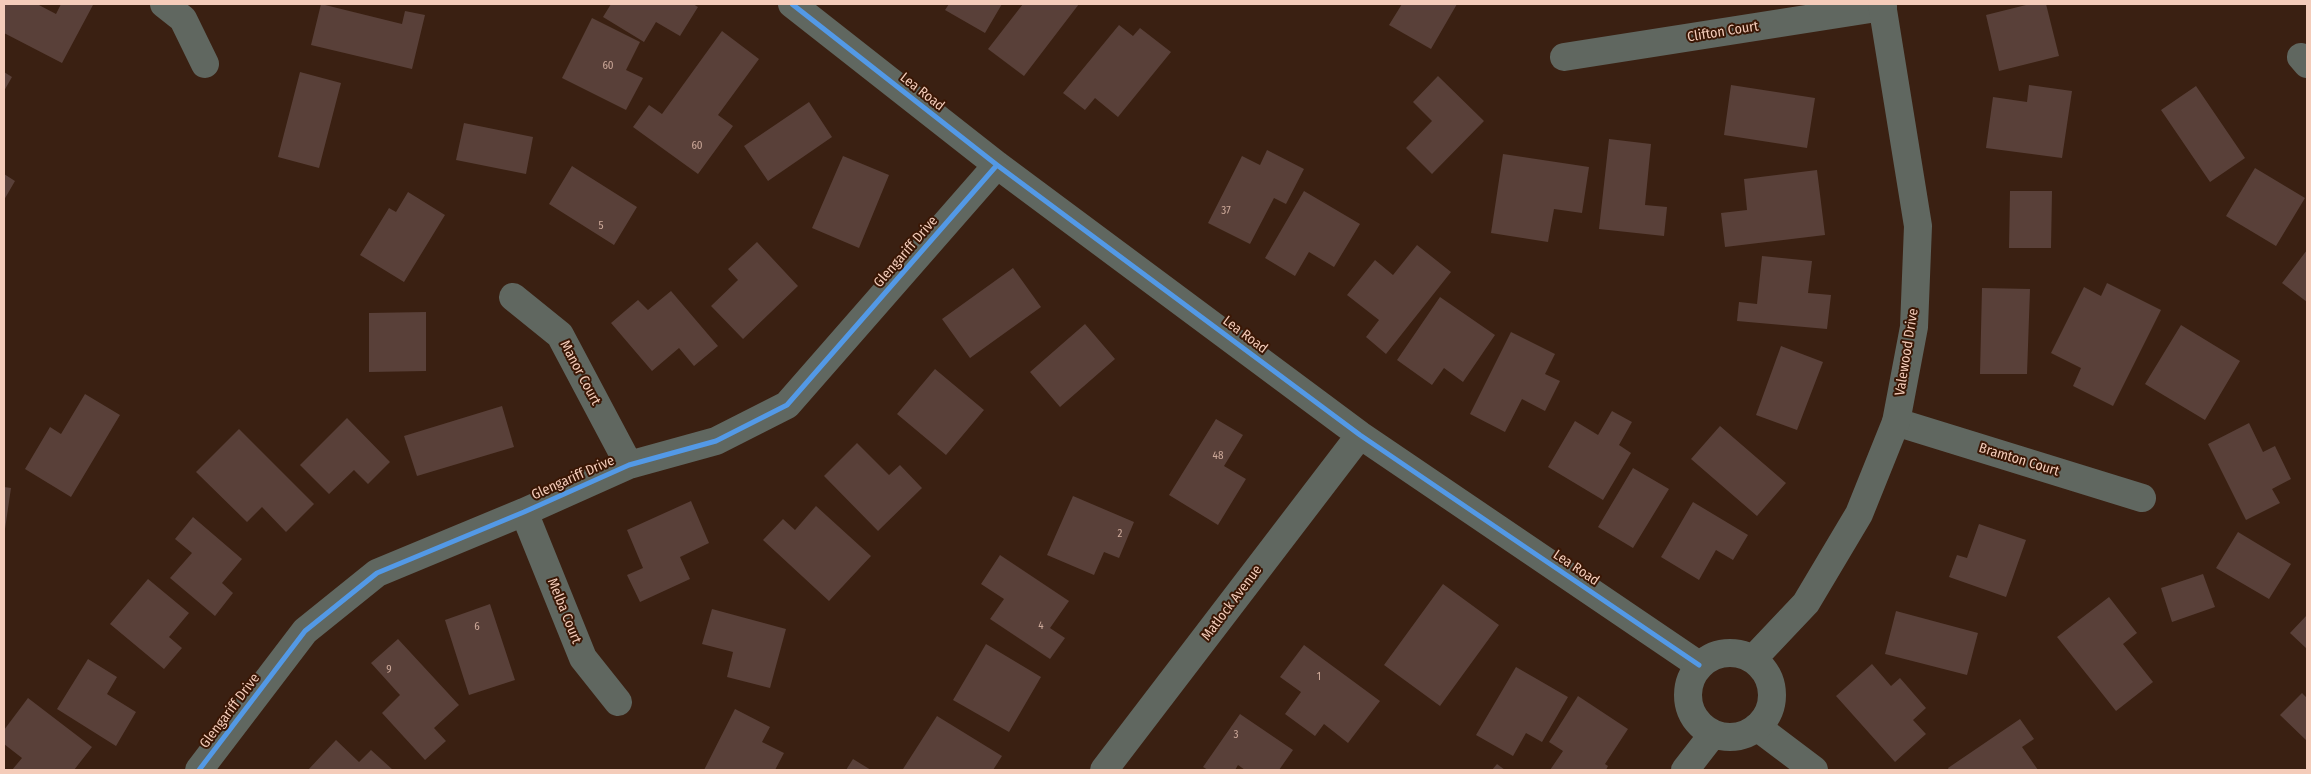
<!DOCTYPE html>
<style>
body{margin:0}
#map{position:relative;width:2311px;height:774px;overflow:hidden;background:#3a2012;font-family:"Fira Sans Condensed",sans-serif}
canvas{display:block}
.frame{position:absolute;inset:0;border:5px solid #f4ccba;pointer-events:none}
</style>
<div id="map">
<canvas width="2311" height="774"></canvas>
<div class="frame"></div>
</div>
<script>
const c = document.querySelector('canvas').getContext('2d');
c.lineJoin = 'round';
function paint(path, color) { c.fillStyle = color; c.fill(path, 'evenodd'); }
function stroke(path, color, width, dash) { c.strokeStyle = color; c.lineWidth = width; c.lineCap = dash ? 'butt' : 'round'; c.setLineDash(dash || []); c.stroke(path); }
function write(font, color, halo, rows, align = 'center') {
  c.font = font + ' "Fira Sans Condensed",sans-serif'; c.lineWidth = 4; c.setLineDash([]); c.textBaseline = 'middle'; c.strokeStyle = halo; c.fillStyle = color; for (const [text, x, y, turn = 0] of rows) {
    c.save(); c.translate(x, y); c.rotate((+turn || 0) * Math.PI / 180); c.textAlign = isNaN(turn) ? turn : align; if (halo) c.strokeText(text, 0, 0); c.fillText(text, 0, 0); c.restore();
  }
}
const building = new Path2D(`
 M 4,4 L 37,4 L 56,14 L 61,4 L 93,5 L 62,63 L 4,33 Z
 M 321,4 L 402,24 L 405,11 L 425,15 L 412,69 L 311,45 Z
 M 611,4 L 693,4 L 698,7 L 680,36 L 656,22 L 644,42 L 603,17 Z
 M 949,4 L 1002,4 L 985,33 L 945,10 Z
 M 1023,4 L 1079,4 L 1024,76 L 988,49 Z
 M 1402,4 L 1457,4 L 1431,49 L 1389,25 Z
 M 2030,4 L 2046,4 L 2059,56 L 1999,71 L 1986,15 Z
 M 592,18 L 640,42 L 626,70 L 643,78 L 626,110 L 562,78 Z
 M 1119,25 L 1133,36 L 1140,28 L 1171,52 L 1118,117 L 1095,98 L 1085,110 L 1063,93 Z
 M 722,31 L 759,59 L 718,115 L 733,126 L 698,174 L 633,127 L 649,105 L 662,114 Z
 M 4,72 L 12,77 L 4,91 Z
 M 300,72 L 341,83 L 319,168 L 278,157 Z
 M 1438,76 L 1484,121 L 1432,174 L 1406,148 L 1432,121 L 1413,102 Z
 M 1731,85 L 1815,98 L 1807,148 L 1724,135 Z
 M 2029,85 L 2072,91 L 2062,158 L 1986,148 L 1993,97 L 2027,102 Z
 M 2196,86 L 2245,158 L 2210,182 L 2161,110 Z
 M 809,102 L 832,137 L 768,181 L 744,146 Z
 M 464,123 L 533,137 L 526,174 L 456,160 Z
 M 1609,139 L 1651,144 L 1645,205 L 1667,207 L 1664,236 L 1599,229 Z
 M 1267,150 L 1304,169 L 1286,204 L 1274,198 L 1250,244 L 1208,223 L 1242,156 L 1260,165 Z
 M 1503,154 L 1589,167 L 1582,213 L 1554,209 L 1548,242 L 1491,233 Z
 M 843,156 L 889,175 L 859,248 L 812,228 Z
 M 572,166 L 637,207 L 614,245 L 549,204 Z
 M 2255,168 L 2305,198 L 2276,246 L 2226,216 Z
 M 1817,170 L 1825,235 L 1725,247 L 1721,213 L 1747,210 L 1744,179 Z
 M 4,174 L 15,181 L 4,200 Z
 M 1304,191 L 1360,224 L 1334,267 L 1309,252 L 1295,276 L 1265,258 Z
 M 2010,191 L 2052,191 L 2051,248 L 2009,248 Z
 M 408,192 L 445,215 L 404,282 L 360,255 L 389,208 L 396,212 Z
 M 757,242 L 798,286 L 743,339 L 711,306 L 738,280 L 728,269 Z
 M 1417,245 L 1451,272 L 1386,354 L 1366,337 L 1379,320 L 1347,295 L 1375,260 L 1393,275 Z
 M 2307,250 L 2307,302 L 2282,283 Z
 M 1762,256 L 1812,261 L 1808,293 L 1831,295 L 1827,329 L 1737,321 L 1739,302 L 1757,304 Z
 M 1013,268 L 1041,307 L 970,358 L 942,319 Z
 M 2107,283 L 2161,310 L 2113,406 L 2073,386 L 2081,368 L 2051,353 L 2084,287 L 2101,296 Z
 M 1982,288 L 2030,289 L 2027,374 L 1980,374 Z
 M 671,291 L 718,346 L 694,366 L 679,348 L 652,371 L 611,323 L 638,300 L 648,310 Z
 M 1440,297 L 1495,335 L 1463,382 L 1444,368 L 1432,385 L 1397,360 Z
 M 426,312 L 426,371 L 369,372 L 369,313 Z
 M 1085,324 L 1115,359 L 1060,407 L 1030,372 Z
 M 2181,325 L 2240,361 L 2205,420 L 2145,384 Z
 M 1511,332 L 1555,354 L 1545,374 L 1560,381 L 1545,411 L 1522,399 L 1505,432 L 1470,414 Z
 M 1781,346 L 1823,362 L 1797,430 L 1756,415 Z
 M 935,369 L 984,410 L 946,455 L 897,414 Z
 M 85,394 L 120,415 L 71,497 L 25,469 L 50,427 L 61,434 Z
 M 502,406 L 514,447 L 417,476 L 404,436 Z
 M 1612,411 L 1632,422 L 1619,445 L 1631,453 L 1603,500 L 1548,467 L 1575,421 L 1598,435 Z
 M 347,418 L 390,462 L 368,484 L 354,470 L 329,494 L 300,465 Z
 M 1216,419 L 1243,435 L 1224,466 L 1246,479 L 1218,525 L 1169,495 Z
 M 2249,423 L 2263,452 L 2275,446 L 2291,479 L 2272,489 L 2280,503 L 2246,520 L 2208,444 Z
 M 1720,426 L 1786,483 L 1757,516 L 1691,459 Z
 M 239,429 L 314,504 L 286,532 L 262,507 L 247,522 L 196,472 Z
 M 857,443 L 889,475 L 900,465 L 922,488 L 878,531 L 824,476 Z
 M 1633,468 L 1669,489 L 1633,548 L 1598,527 Z
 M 4,487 L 11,488 L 5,529 L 4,529 Z
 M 1073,496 L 1134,522 L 1119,558 L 1104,552 L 1094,575 L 1047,555 Z
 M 691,501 L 709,543 L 680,557 L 690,579 L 640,602 L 627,575 L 643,568 L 627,530 Z
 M 1693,502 L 1748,535 L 1733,560 L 1716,550 L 1699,580 L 1661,557 Z
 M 816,506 L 871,556 L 829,601 L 763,540 L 783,519 L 795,530 Z
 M 193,517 L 242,559 L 222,583 L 233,593 L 215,616 L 170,578 L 192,553 L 175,539 Z
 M 1979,524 L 2026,540 L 2006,597 L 1949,577 L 1957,555 L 1967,558 Z
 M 2238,532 L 2291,564 L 2269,599 L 2216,568 Z
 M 1000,555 L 1069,601 L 1050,628 L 1065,638 L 1050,659 L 990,619 L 1004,599 L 981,584 Z
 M 2203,574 L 2215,607 L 2172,622 L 2161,588 Z
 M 148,579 L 189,613 L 169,637 L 182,648 L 164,669 L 110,624 Z
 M 1443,584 L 1499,625 L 1440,706 L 1384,665 Z
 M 2109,597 L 2137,633 L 2123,644 L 2153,682 L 2116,711 L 2057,637 Z
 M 490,604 L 515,680 L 469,695 L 445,620 Z
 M 712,609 L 786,629 L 770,688 L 727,677 L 733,652 L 702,644 Z
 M 1896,611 L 1978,633 L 1967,675 L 1885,654 Z
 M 2307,615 L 2307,649 L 2290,633 Z
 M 398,639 L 459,705 L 434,728 L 446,741 L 425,760 L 382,713 L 400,695 L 371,663 Z
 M 986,644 L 1041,677 L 1009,732 L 953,700 Z
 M 1304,645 L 1380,701 L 1348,743 L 1324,724 L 1315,736 L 1285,714 L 1301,692 L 1280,677 Z
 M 88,659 L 117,677 L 107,694 L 136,712 L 116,746 L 57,709 Z
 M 1872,664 L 1891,686 L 1900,678 L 1926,708 L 1913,720 L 1926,734 L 1895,762 L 1836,696 Z
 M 1516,667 L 1568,697 L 1542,742 L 1526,733 L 1513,756 L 1476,735 Z
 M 2302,693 L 2307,698 L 2307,741 L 2280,715 Z
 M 1578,696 L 1628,729 L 1605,764 L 1608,766 L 1606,770 L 1550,770 L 1563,751 L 1549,742 Z
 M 28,698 L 92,747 L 74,770 L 12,770 L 22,758 L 4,744 L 4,730 Z
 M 735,709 L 770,727 L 762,742 L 784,753 L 775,770 L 704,770 Z
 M 1240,714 L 1293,750 L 1279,770 L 1245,770 L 1238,765 L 1235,770 L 1208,770 L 1203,767 Z
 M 937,716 L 1002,756 L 993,770 L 903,769 Z
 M 2020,719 L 2034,739 L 2022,747 L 2038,770 L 1949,770 L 1948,768 Z
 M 336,740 L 359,762 L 371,750 L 393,770 L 308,770 Z
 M 853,759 L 871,770 L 846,770 Z
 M 1497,764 L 1505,770 L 1492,770 Z`);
const minor = new Path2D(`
 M 164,4 L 183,19 L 205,64
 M 792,4 L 997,165 L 1360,435 L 1699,665
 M 1564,57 L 1883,7
 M 2301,57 L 2307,64
 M 513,297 L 560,335 L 629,465
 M 1896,422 L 2142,498
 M 524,512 L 583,658 L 618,702
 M 1757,727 L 1814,770
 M 199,770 L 305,631 L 377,573 L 524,512 L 629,465 L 716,441 L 787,405 L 997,165
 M 1104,770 L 1360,435`);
const tertiary = new Path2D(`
 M1688 695a42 42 0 1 1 84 0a42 42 0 1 1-84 0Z
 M 1753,659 L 1806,603 L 1859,514 L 1896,422 L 1914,327 L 1918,226 L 1882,4
 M 1685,770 L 1713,734`);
const cycleway = new Path2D(`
 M 792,4 L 997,165 L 1360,435 L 1699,665
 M 199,770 L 305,631 L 377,573 L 524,512 L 629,465 L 716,441 L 787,405 L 997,165`);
const numberNames = [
 ["60",608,66],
 ["60",697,146],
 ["37",1226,211],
 ["5",601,226],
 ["48",1218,456],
 ["2",1120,534],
 ["4",1041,626],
 ["6",477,627],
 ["9",389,670],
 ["1",1319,677],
 ["3",1236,735]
];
const streetNames = [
 ["Clifton Court",1723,32,-9],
 ["Lea Road",922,92,38],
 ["Glengariff Drive",906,252,-49],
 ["Lea Road",1245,335,37],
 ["Valewood Drive",1907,352,-81],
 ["Manor Court",580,373,62],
 ["Bramton Court",2019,460,17],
 ["Glengariff Drive",573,478,-24],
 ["Lea Road",1576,568,34],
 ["Matlock Avenue",1232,603,-53],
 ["Melba Court",564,611,68],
 ["Glengariff Drive",230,711,-53]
];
paint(building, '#594039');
stroke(minor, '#606760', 28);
stroke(tertiary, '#606760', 28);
stroke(cycleway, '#5399e6', 5);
write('11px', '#cda99a', null, numberNames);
write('14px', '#f4ccba', '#3a1705', streetNames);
</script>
